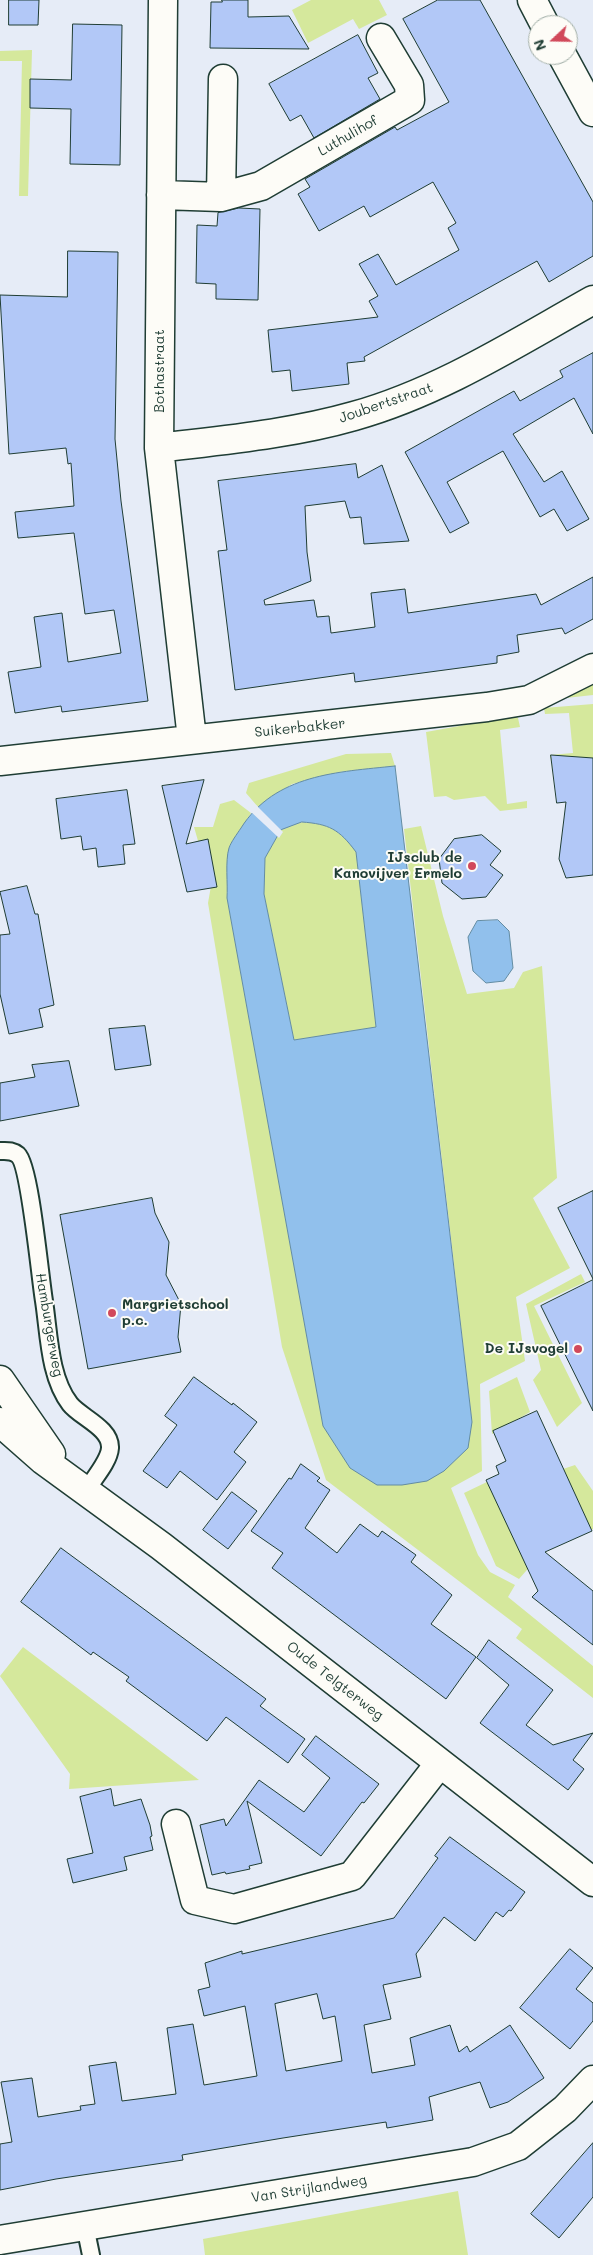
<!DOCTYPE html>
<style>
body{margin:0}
#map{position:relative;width:593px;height:2255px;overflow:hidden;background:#e6ecf7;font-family:Mali,sans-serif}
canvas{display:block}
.north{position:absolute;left:528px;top:15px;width:50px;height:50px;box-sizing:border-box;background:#fdfcf7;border:1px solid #a4b0a9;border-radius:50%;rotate:249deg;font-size:14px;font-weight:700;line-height:20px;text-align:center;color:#1f3d34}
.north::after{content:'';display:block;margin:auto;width:18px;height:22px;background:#d1495b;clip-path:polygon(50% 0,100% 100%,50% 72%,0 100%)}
</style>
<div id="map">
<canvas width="593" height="2255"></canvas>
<div class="north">N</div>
</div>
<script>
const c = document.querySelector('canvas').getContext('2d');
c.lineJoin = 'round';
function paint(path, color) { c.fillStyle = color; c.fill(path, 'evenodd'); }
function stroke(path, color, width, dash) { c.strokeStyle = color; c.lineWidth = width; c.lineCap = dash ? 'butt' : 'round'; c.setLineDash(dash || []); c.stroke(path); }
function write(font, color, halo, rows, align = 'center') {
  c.font = font + ' Mali,sans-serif'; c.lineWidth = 4; c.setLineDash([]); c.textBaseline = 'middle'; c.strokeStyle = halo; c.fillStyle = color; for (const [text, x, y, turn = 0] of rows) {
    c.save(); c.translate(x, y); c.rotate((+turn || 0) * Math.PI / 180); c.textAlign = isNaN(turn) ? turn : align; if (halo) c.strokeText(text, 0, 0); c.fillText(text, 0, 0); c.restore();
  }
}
const green = new Path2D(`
 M 311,0 L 379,0 L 387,15 L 359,29 L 353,19 L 308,43 L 292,10 Z
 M 32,50 L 28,196 L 19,196 L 22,61 L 0,61 L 0,51 Z
 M 593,682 L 593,695 L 557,699 Z
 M 593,704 L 593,768 L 554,773 L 550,755 L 573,753 L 569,713 L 545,714 L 544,708 Z
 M 515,716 L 518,718 L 520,727 L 500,730 L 507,804 L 527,801 L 527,808 L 500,811 L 485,796 L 454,800 L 446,796 L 434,797 L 426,732 Z
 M 391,753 L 395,766 L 340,772 L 292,784 L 258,807 L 246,793 L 249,783 L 346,754 Z
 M 234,800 L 251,813 L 229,848 L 227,898 L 323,1426 L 472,1422 L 404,829 L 421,826 L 443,916 L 467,994 L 514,988 L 523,972 L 542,966 L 557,1178 L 533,1198 L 570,1268 L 516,1297 L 525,1361 L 480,1384 L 482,1471 L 451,1488 L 478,1555 L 490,1572 L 515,1585 L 508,1597 L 593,1666 L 593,1698 L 516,1638 L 522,1629 L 326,1480 L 282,1347 L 208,903 L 211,886 L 194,827 L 213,827 L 220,804 Z
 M 302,822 C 329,824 339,829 356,851 L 376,1027 L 294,1040 L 264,894 L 265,858 L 278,835 L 281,830 Z
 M 581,1274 L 585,1282 L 534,1306 L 582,1403 L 557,1427 L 533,1380 L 541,1370 L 526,1304 Z
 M 517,1377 L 530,1412 L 492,1434 L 489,1391 Z
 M 575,1465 L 593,1491 L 593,1529 L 586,1532 L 563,1469 Z
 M 489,1481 L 533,1563 L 519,1579 L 496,1566 L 464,1493 Z
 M 23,1647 L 199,1780 L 69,1789 L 70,1774 L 0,1676 Z
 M 458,2191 L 468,2255 L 205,2255 L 203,2239 Z`);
const water = new Path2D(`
 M 395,766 L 472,1422 L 468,1448 L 444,1471 L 427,1481 L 402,1485 L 377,1485 L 350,1468 L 323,1426 L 227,898 C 228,884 225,861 229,848 C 231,842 237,834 241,828 C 275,774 338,772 395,766 ZM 302,822 C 329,824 339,829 356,852 L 376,1027 L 294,1040 L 264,894 L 265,858 L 278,835 L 281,830 Z
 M 498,920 L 509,931 L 513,968 L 504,981 L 486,983 L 473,971 L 468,937 L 477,921 Z`);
const pier = new Path2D(`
 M 256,805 L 283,832 L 279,838 L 250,811 Z`);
const building = new Path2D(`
 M 9,0 L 39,0 L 38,25 L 9,25 Z
 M 222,0 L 248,0 L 248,17 L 289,16 L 309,49 L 210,48 L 211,2 L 222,2 Z
 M 438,0 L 480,0 L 593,202 L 593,256 L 549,282 L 537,261 L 364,357 L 365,361 L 347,363 L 349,384 L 292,391 L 290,370 L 272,372 L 268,330 L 378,317 L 369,301 L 378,296 L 359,264 L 378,254 L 396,285 L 459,250 L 448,228 L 456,223 L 433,182 L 370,217 L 364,206 L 319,231 L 298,194 L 310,187 L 305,179 L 395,127 L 397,130 L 449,102 L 403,19 Z
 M 73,24 L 122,25 L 120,165 L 70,164 L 71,109 L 30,108 L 30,79 L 71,80 Z
 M 358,35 L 378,73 L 368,78 L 380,99 L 314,138 L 301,115 L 290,121 L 269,84 Z
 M 239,208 L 260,209 L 258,300 L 216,299 L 216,284 L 196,283 L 197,225 L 217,226 L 218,213 Z
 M 68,251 L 118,252 L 115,439 L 121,501 L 148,701 L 62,712 L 61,706 L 15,713 L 8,672 L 41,667 L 34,617 L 62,613 L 68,662 L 121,653 L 114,610 L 85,614 L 74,533 L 18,538 L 15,512 L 74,506 L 71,463 L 68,464 L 66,448 L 9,454 L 0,295 L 67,297 Z
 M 593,353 L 593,434 L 574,398 L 513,434 L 544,482 L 562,471 L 589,519 L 567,531 L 554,509 L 540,517 L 503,451 L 447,482 L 469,523 L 450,533 L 405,452 L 514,391 L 520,401 L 563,377 L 560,371 Z
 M 356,464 L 358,478 L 382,465 L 409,541 L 364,544 L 361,517 L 350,518 L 345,501 L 305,506 L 307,552 L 311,581 L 264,600 L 265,605 L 314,600 L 317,617 L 329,616 L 331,633 L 375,627 L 371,593 L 405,589 L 408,613 L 536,594 L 541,605 L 593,577 L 593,619 L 565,634 L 562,628 L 517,635 L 519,652 L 497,656 L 497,663 L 355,682 L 354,673 L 235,690 L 218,551 L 227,550 L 218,481 Z
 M 551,755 L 593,758 L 593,875 L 566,878 L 559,859 L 566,802 L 557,803 Z
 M 204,780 L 186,844 L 208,839 L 217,887 L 187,892 L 162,786 Z
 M 127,790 L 135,844 L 123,845 L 125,864 L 98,867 L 96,848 L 83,850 L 81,836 L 61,839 L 56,799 Z
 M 482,835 L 501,851 L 490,865 L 503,875 L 486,897 L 462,899 L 442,883 L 439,859 L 454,839 Z
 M 27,886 L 35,914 L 38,914 L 54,1005 L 39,1009 L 43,1027 L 9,1034 L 0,994 L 0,935 L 10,934 L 0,892 Z
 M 145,1026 L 151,1065 L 115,1070 L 109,1029 Z
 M 69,1061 L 79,1106 L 0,1121 L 0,1083 L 35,1077 L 32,1065 Z
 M 593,1191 L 593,1279 L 558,1208 Z
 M 152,1198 L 155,1213 L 169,1242 L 166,1275 L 181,1304 L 178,1337 L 181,1352 L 88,1369 L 60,1215 Z
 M 593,1280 L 593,1411 L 541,1306 Z
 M 194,1377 L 232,1405 L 233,1403 L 257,1422 L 234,1452 L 246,1462 L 217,1500 L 180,1471 L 167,1488 L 143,1471 L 177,1425 L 165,1416 Z
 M 537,1411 L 592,1531 L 545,1552 L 593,1591 L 593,1645 L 532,1597 L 538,1591 L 486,1480 L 499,1474 L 496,1466 L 506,1461 L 493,1431 Z
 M 301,1464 L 320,1478 L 317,1481 L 330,1490 L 305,1528 L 337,1553 L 360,1524 L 378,1537 L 382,1531 L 416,1555 L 411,1562 L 452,1595 L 431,1624 L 476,1657 L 446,1699 L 272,1568 L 283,1553 L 251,1531 L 289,1478 L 291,1479 Z
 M 232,1492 L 257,1511 L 228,1549 L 203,1530 Z
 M 61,1548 L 266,1699 L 260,1706 L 305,1739 L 288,1763 L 226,1717 L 207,1741 L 126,1681 L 129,1677 L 93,1652 L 91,1655 L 21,1602 Z
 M 489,1640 L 553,1690 L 526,1725 L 553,1745 L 593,1733 L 573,1760 L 584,1769 L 568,1790 L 480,1723 L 509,1685 L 477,1658 Z
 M 316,1736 L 379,1784 L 364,1803 L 362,1802 L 321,1856 L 247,1801 L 262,1863 L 249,1866 L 250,1869 L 226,1874 L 225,1872 L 212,1875 L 200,1825 L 224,1819 L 226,1826 L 259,1780 L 304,1812 L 330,1778 L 302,1755 Z
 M 111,1789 L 114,1806 L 141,1799 L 150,1825 L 152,1836 L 150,1837 L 153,1850 L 124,1857 L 127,1870 L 73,1883 L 67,1859 L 93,1853 L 80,1797 Z
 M 450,1837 L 525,1892 L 511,1911 L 509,1910 L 503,1917 L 496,1912 L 475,1941 L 444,1917 L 416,1954 L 421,1977 L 383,1985 L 391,2019 L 364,2025 L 372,2073 L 415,2065 L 410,2038 L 450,2025 L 459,2052 L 467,2046 L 470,2052 L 510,2025 L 544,2078 L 508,2102 L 490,2108 L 480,2082 L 429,2097 L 433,2120 L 387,2128 L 386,2122 L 283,2138 L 182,2155 L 183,2160 L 56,2179 L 0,2190 L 0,2144 L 12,2142 L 1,2082 L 32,2078 L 38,2117 L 81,2110 L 80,2106 L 95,2104 L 89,2066 L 116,2062 L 122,2101 L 176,2094 L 167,2028 L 193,2024 L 204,2085 L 257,2076 L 245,2006 L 204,2016 L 198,1990 L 210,1987 L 205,1963 L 242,1951 L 242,1954 L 394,1918 L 438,1858 L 435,1856 ZM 317,1994 L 323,2019 L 335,2016 L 342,2061 L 286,2071 L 275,2004 Z
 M 570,1949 L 593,1968 L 576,1989 L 593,2003 L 593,2021 L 570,2049 L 520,2008 Z
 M 593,2143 L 593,2197 L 559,2238 L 531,2214 Z`);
const lane = new Path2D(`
 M 0,1151 C 7,1151 12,1150 18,1155 C 30,1166 40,1277 44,1301 C 49,1333 49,1377 70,1404 C 80,1417 111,1428 110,1448 C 109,1462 93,1479 86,1491
 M 85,2226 L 91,2255`);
const street = new Path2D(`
 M 163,0 L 159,448 L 192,739
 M 532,0 L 545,25
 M 562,55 L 593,112
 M 161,195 L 221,197 L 261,186 L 410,100 L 409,85 L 381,38
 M 221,197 L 223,79
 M 159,448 C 224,440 291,434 354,416 C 440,392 516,343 593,300
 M 0,761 L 487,707 L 529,700 L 593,668
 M 0,1380 L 51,1454
 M 0,1422 L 43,1460 L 161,1546 L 593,1882
 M 176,1824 L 195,1900 L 234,1909 L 352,1876 L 440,1763
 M 0,2240 L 473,2162 L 518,2146 L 565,2109 L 593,2080`);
const markers = [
 [472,866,5,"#d1495b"],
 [112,1313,5,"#d1495b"],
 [578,1349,5,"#d1495b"]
];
const streetNames = [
 ["Luthulihof",348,136,-30],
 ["Bothastraat",160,371,-90],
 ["Joubertstraat",386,403,-19],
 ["Suikerbakker",300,728,-6],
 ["Hamburgerweg",49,1325,80],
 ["Oude Telgterweg",335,1681,38],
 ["Van Strijlandweg",309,2189,-9]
];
const poiNames = [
 ["IJsclub de",462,858],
 ["Kanovijver Ermelo",462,874],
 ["Margrietschool",122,1305,"left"],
 ["p.c.",122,1321,"left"],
 ["De IJsvogel",568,1349]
];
paint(green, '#d5e89c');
paint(water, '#91c0ec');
stroke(water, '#638ca2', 1);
paint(pier, '#e6ecf7');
paint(building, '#b2c8f7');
stroke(building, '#1f3d34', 1);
stroke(lane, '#1f3d34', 20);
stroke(street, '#1f3d34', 31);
stroke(lane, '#fdfcf7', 16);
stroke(street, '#fdfcf7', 28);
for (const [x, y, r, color] of markers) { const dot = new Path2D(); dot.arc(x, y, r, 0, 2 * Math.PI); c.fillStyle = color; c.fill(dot); stroke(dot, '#fdfcf7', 2); }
write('14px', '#1f3d34', '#fdfcf7', streetNames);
write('bold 14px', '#1f3d34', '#fdfcf7', poiNames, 'right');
</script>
